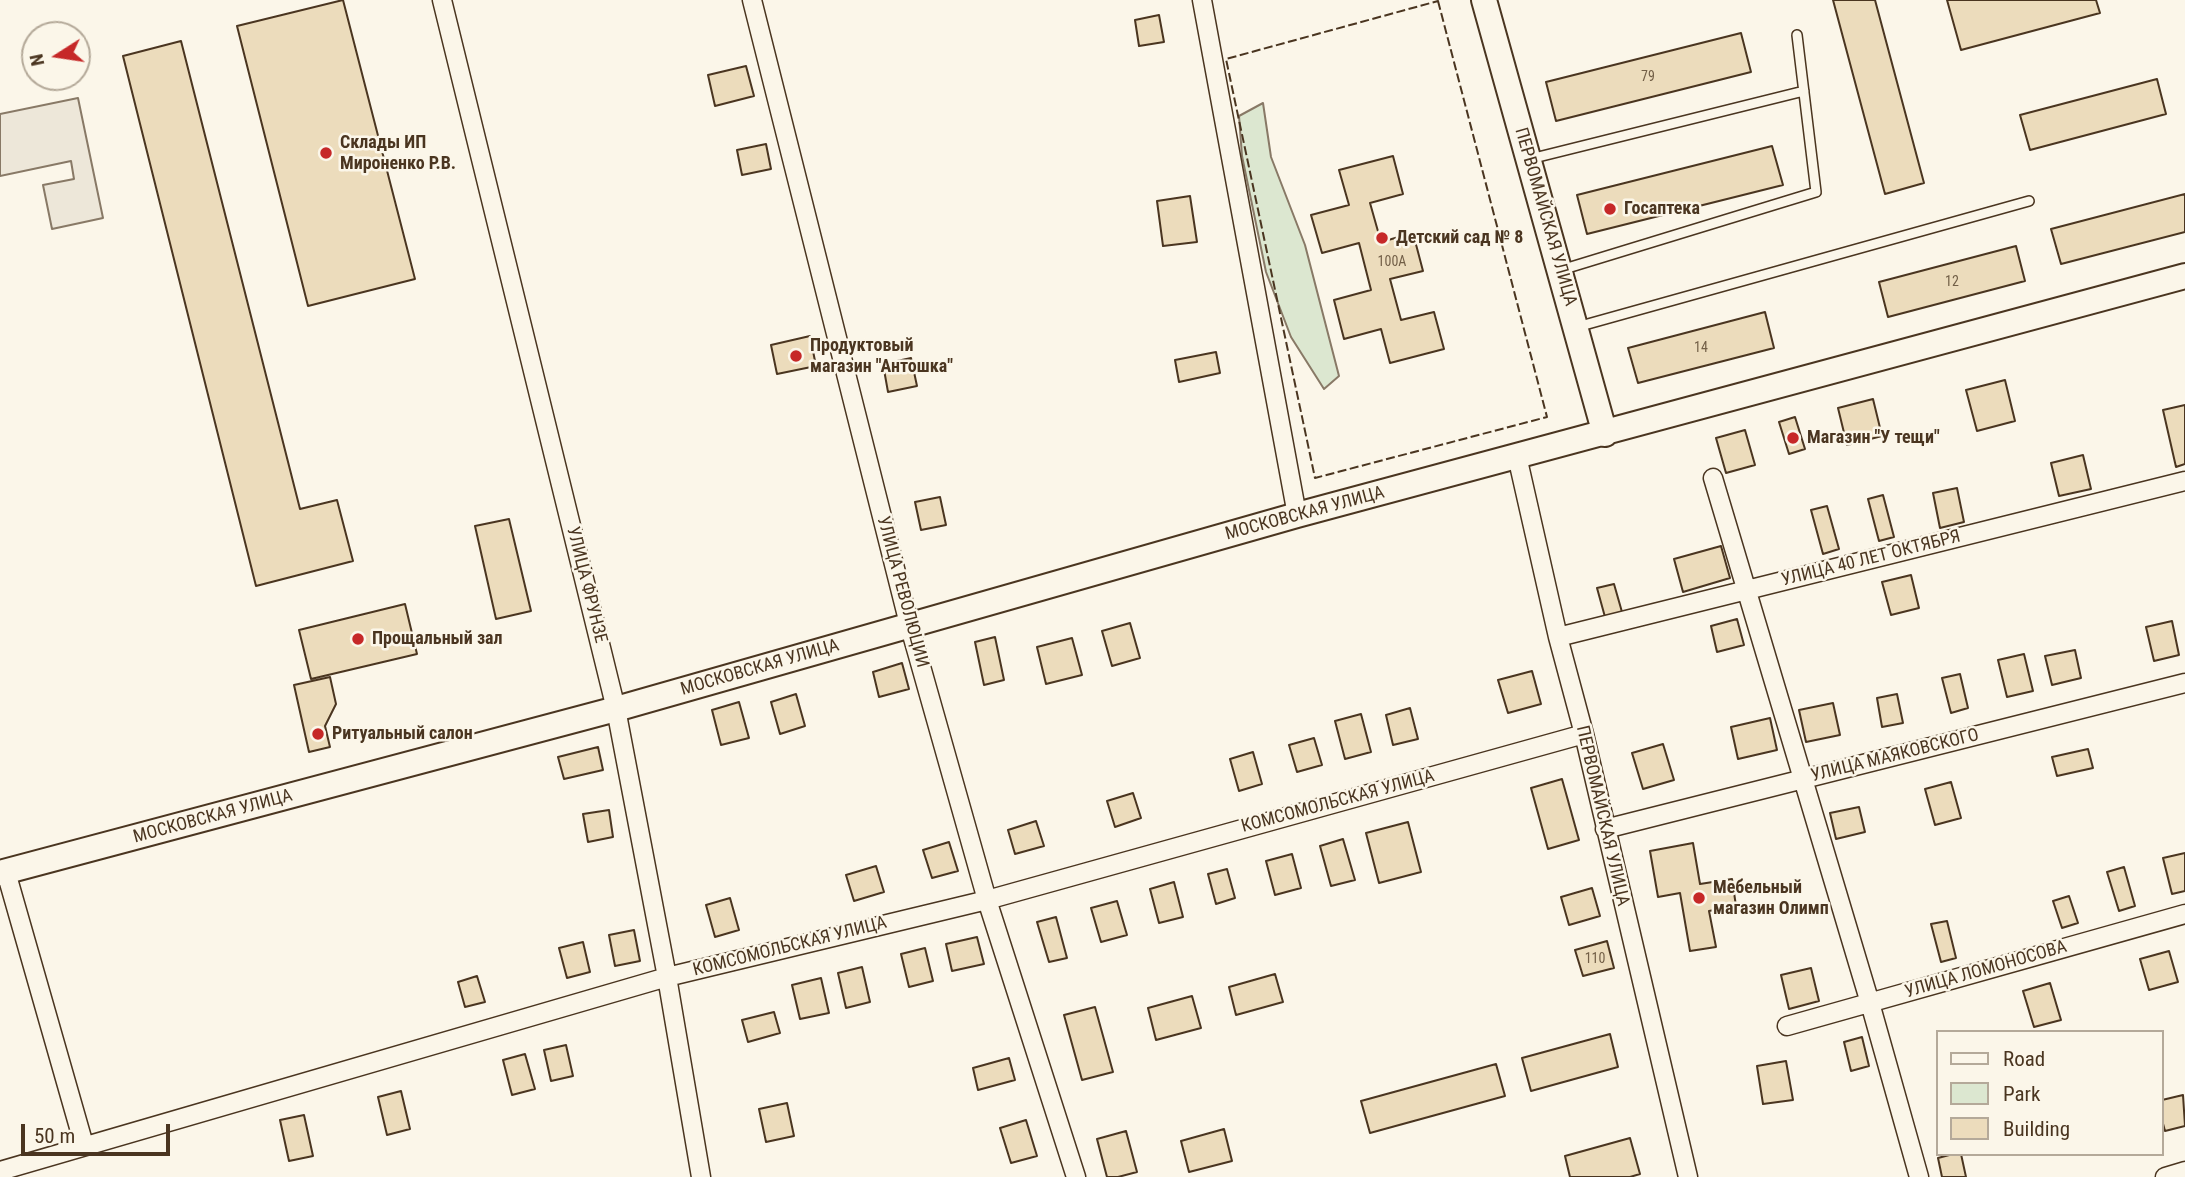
<!DOCTYPE html>
<meta charset="utf-8">
<style>
body{margin:0}
#map{position:relative;width:2185px;height:1177px;overflow:hidden;background:#fbf6e9;font-family:"Roboto Condensed",sans-serif}
canvas{display:block}
.legend{position:absolute;left:1936px;top:1030px;width:228px;height:126px;box-sizing:border-box;background:#fbf6e9;border:2px solid #b4a999;margin:0;padding:9px 12px;list-style:none;font-size:21px;color:#4a3520}
.legend li{display:flex;align-items:center;gap:14px;height:35px}
.legend b{width:35px;border:2px solid #b4a999}
.north{position:absolute;left:21px;top:21px;width:70px;height:70px;box-sizing:border-box;background:#fbf6e9;border:2px solid #b4a999;border-radius:50%;rotate:258deg;font-size:19px;font-weight:700;line-height:28px;text-align:center;color:#4a3520}
.north::after{content:'';display:block;margin:auto;width:24px;height:32px;background:#c62828;clip-path:polygon(50% 0,100% 100%,50% 72%,0 100%)}
.scale{position:absolute;left:21px;top:1124px;width:149px;height:32px;box-sizing:border-box;border:4px solid #4a3520;border-top:0;padding-left:9px;font-size:21px;line-height:24px;white-space:nowrap;color:#4a3520;-webkit-text-stroke:5px #fbf6e9;paint-order:stroke}
</style>
<div id="map">
<canvas width="2185" height="1177"></canvas>
<ul class="legend">
<li><b style="height:9px;background:#fbf6e9"></b>Road</li>
<li><b style="height:19px;background:#dce7d0"></b>Park</li>
<li><b style="height:19px;background:#ecdcbc"></b>Building</li>
</ul>
<div class="north">N</div>
<div class="scale">50 m</div>
</div>
<script>
const c = document.querySelector('canvas').getContext('2d');
c.lineJoin = 'round';
function paint(path, color) { c.fillStyle = color; c.fill(path, 'evenodd'); }
function stroke(path, color, width, dash) { c.strokeStyle = color; c.lineWidth = width; c.lineCap = dash ? 'butt' : 'round'; c.setLineDash(dash || []); c.stroke(path); }
function write(font, color, halo, rows, align = 'center') {
  c.font = font + ' "Roboto Condensed",sans-serif'; c.lineWidth = 5; c.setLineDash([]); c.textBaseline = 'middle'; c.strokeStyle = halo; c.fillStyle = color; for (const [text, x, y, turn = 0] of rows) {
    c.save(); c.translate(x, y); c.rotate((+turn || 0) * Math.PI / 180); c.textAlign = isNaN(turn) ? turn : align; if (halo) c.strokeText(text, 0, 0); c.fillText(text, 0, 0); c.restore();
  }
}
const green = new Path2D(`
 M 1263,103 L 1271,157 L 1305,245 L 1339,376 L 1324,389 L 1291,337 L 1266,272 L 1242,156 L 1239,116 Z`);
const parking = new Path2D(`
 M 78,98 L 103,218 L 52,229 L 43,185 L 74,179 L 71,161 L 0,176 L 0,114 Z`);
const building = new Path2D(`
 M 343,0 L 415,279 L 308,306 L 237,26 Z
 M 1833,0 L 1875,0 L 1924,183 L 1885,194 Z
 M 1947,0 L 2096,0 L 2100,13 L 1961,50 Z
 M 1159,15 L 1164,42 L 1139,46 L 1135,20 Z
 M 1741,33 L 1751,72 L 1556,121 L 1546,82 Z
 M 181,41 L 300,509 L 337,500 L 353,561 L 256,586 L 123,56 Z
 M 746,66 L 754,96 L 715,106 L 708,75 Z
 M 2157,79 L 2166,114 L 2030,150 L 2020,115 Z
 M 766,144 L 771,169 L 742,175 L 737,150 Z
 M 1772,146 L 1783,185 L 1587,234 L 1577,195 Z
 M 1393,156 L 1403,194 L 1370,203 L 1381,242 L 1413,233 L 1423,271 L 1390,279 L 1401,320 L 1434,312 L 1444,349 L 1390,363 L 1381,329 L 1344,339 L 1334,300 L 1371,290 L 1359,243 L 1322,253 L 1311,215 L 1349,205 L 1339,170 Z
 M 2185,194 L 2185,232 L 2061,264 L 2051,229 Z
 M 1190,196 L 1197,242 L 1163,246 L 1157,201 Z
 M 2016,246 L 2025,281 L 1888,317 L 1879,282 Z
 M 1765,312 L 1774,348 L 1638,383 L 1628,348 Z
 M 810,336 L 816,366 L 777,374 L 771,345 Z
 M 1216,352 L 1220,373 L 1179,382 L 1175,360 Z
 M 911,358 L 917,386 L 888,392 L 883,364 Z
 M 2005,380 L 2015,421 L 1977,431 L 1966,390 Z
 M 1873,399 L 1882,436 L 1847,445 L 1838,408 Z
 M 2185,405 L 2185,464 L 2176,467 L 2163,410 Z
 M 1795,417 L 1805,449 L 1789,454 L 1779,422 Z
 M 1745,430 L 1755,465 L 1726,473 L 1716,438 Z
 M 2083,455 L 2091,489 L 2059,496 L 2051,463 Z
 M 1957,488 L 1964,522 L 1940,528 L 1933,493 Z
 M 1883,495 L 1894,537 L 1879,541 L 1868,499 Z
 M 940,497 L 946,525 L 921,530 L 915,502 Z
 M 1827,506 L 1839,549 L 1823,554 L 1811,510 Z
 M 509,519 L 531,611 L 496,619 L 475,526 Z
 M 1721,546 L 1730,578 L 1683,592 L 1674,559 Z
 M 1911,575 L 1919,608 L 1891,615 L 1882,582 Z
 M 1614,584 L 1622,612 L 1605,617 L 1597,588 Z
 M 405,604 L 417,654 L 311,679 L 299,630 Z
 M 1737,619 L 1744,645 L 1717,652 L 1711,626 Z
 M 2172,621 L 2179,655 L 2154,661 L 2146,627 Z
 M 1130,623 L 1140,658 L 1112,666 L 1102,631 Z
 M 995,637 L 1004,680 L 984,685 L 975,642 Z
 M 1072,638 L 1082,675 L 1046,684 L 1037,647 Z
 M 2075,650 L 2081,678 L 2052,685 L 2045,656 Z
 M 2024,654 L 2033,691 L 2007,697 L 1998,660 Z
 M 902,663 L 909,689 L 879,697 L 873,672 Z
 M 1532,671 L 1541,704 L 1508,713 L 1498,680 Z
 M 1960,674 L 1968,708 L 1951,713 L 1942,678 Z
 M 330,677 L 336,704 L 325,726 L 330,747 L 309,752 L 294,685 Z
 M 796,694 L 805,726 L 780,734 L 771,702 Z
 M 1897,694 L 1903,723 L 1882,727 L 1877,698 Z
 M 739,702 L 749,738 L 721,745 L 712,710 Z
 M 1833,703 L 1840,735 L 1806,742 L 1799,710 Z
 M 1410,708 L 1418,739 L 1393,745 L 1386,715 Z
 M 1361,714 L 1371,752 L 1345,759 L 1335,721 Z
 M 1770,718 L 1777,750 L 1738,759 L 1731,727 Z
 M 1314,738 L 1322,765 L 1297,772 L 1289,745 Z
 M 1663,744 L 1674,780 L 1643,789 L 1632,753 Z
 M 598,747 L 603,770 L 564,779 L 558,757 Z
 M 2088,749 L 2093,768 L 2057,776 L 2052,757 Z
 M 1253,752 L 1262,784 L 1239,791 L 1230,759 Z
 M 1562,779 L 1579,840 L 1548,849 L 1531,788 Z
 M 1951,782 L 1961,818 L 1935,825 L 1925,789 Z
 M 1133,793 L 1141,818 L 1115,827 L 1107,801 Z
 M 1859,807 L 1865,832 L 1836,839 L 1830,813 Z
 M 609,810 L 613,837 L 588,842 L 583,814 Z
 M 1036,821 L 1044,846 L 1015,854 L 1008,830 Z
 M 1408,822 L 1421,872 L 1379,883 L 1366,833 Z
 M 1343,839 L 1355,880 L 1331,886 L 1320,846 Z
 M 949,842 L 958,871 L 932,878 L 923,850 Z
 M 1693,843 L 1700,884 L 1732,879 L 1736,906 L 1709,911 L 1716,947 L 1690,951 L 1680,893 L 1658,897 L 1650,851 Z
 M 2185,853 L 2185,891 L 2172,894 L 2163,858 Z
 M 1292,854 L 1301,888 L 1275,895 L 1266,861 Z
 M 876,866 L 884,892 L 854,901 L 846,875 Z
 M 2124,867 L 2135,906 L 2119,911 L 2107,872 Z
 M 1227,869 L 1235,898 L 1216,904 L 1208,874 Z
 M 1174,882 L 1183,917 L 1159,923 L 1150,889 Z
 M 1592,888 L 1600,916 L 1569,925 L 1561,897 Z
 M 2069,896 L 2078,923 L 2062,928 L 2053,901 Z
 M 730,898 L 739,930 L 715,937 L 706,905 Z
 M 1117,901 L 1127,935 L 1101,942 L 1091,908 Z
 M 1056,917 L 1067,958 L 1049,962 L 1037,922 Z
 M 1947,921 L 1956,958 L 1941,962 L 1931,924 Z
 M 634,930 L 640,961 L 615,966 L 609,935 Z
 M 977,937 L 984,964 L 952,971 L 946,944 Z
 M 1607,941 L 1614,968 L 1583,976 L 1575,950 Z
 M 583,942 L 590,972 L 567,978 L 559,948 Z
 M 925,948 L 933,981 L 909,987 L 901,954 Z
 M 2169,951 L 2178,982 L 2149,990 L 2140,959 Z
 M 862,967 L 870,1002 L 846,1008 L 838,973 Z
 M 1811,968 L 1819,1001 L 1789,1009 L 1781,975 Z
 M 1275,974 L 1283,1002 L 1236,1015 L 1229,987 Z
 M 477,976 L 485,1002 L 465,1007 L 458,982 Z
 M 821,978 L 829,1013 L 800,1019 L 792,985 Z
 M 2050,983 L 2061,1020 L 2034,1027 L 2023,991 Z
 M 1192,996 L 1201,1028 L 1156,1040 L 1148,1008 Z
 M 1095,1007 L 1113,1072 L 1082,1080 L 1064,1015 Z
 M 774,1012 L 780,1033 L 748,1042 L 742,1020 Z
 M 1610,1034 L 1618,1067 L 1531,1091 L 1522,1058 Z
 M 1862,1037 L 1869,1066 L 1851,1071 L 1844,1042 Z
 M 566,1045 L 573,1076 L 551,1081 L 544,1050 Z
 M 525,1054 L 535,1089 L 512,1095 L 503,1060 Z
 M 1009,1058 L 1015,1080 L 978,1090 L 973,1068 Z
 M 1786,1061 L 1793,1100 L 1763,1104 L 1757,1066 Z
 M 1496,1064 L 1505,1096 L 1370,1133 L 1361,1101 Z
 M 401,1091 L 410,1129 L 387,1135 L 378,1097 Z
 M 2183,1095 L 2185,1126 L 2165,1131 L 2162,1120 L 2162,1100 Z
 M 787,1103 L 794,1136 L 766,1142 L 759,1109 Z
 M 304,1115 L 313,1156 L 289,1161 L 280,1120 Z
 M 1026,1120 L 1037,1156 L 1011,1163 L 1000,1128 Z
 M 1224,1129 L 1232,1161 L 1189,1172 L 1181,1141 Z
 M 1126,1131 L 1137,1172 L 1118,1177 L 1107,1177 L 1097,1139 Z
 M 1630,1138 L 1640,1174 L 1630,1177 L 1570,1177 L 1565,1156 Z
 M 1953,1154 L 1961,1154 L 1966,1177 L 1942,1177 L 1938,1158 Z`);
const lane = new Path2D(`
 M 1530,159 L 1804,91
 M 1561,270 L 1816,192 L 1797,35
 M 1577,327 L 2029,201`);
const street = new Path2D(`
 M 442,0 L 616,709 L 667,977 L 701,1177
 M 752,0 L 909,624 L 987,900 L 1076,1177
 M 1202,0 L 1297,515
 M 1517,456 L 1558,637 L 1584,734 L 1688,1177
 M 1713,478 L 1870,1003 L 1919,1177
 M 1558,637 L 2185,481
 M 1605,829 L 2185,683
 M 6,872 L 84,1145
 M 1787,1026 L 2185,914
 M 0,1171 L 667,977 L 987,900 L 1584,734
 M 2165,1177 L 2185,1171`);
const secondary = new Path2D(`
 M 1484,0 L 1605,434
 M 0,873 L 616,709 L 1297,515 L 2185,276`);
const fence = new Path2D(`
 M 1438,1 L 1547,417 L 1315,478 L 1226,59 Z`);
const markers = [
 [326,153,7,"#c62828"],
 [1610,209,7,"#c62828"],
 [1382,238,7,"#c62828"],
 [796,356,7,"#c62828"],
 [1793,438,7,"#c62828"],
 [358,639,7,"#c62828"],
 [318,734,7,"#c62828"],
 [1699,898,7,"#c62828"]
];
const numberNames = [
 ["79",1648,77],
 ["100А",1392,262],
 ["12",1952,282],
 ["14",1701,348],
 ["110",1595,959]
];
const poiNames = [
 ["Склады ИП",340,143],
 ["Мироненко Р.В.",340,164],
 ["Госаптека",1624,209],
 ["Детский сад № 8",1396,238],
 ["Продуктовый",810,346],
 ["магазин \"Антошка\"",810,367],
 ["Магазин \"У тещи\"",1807,438],
 ["Прощальный зал",372,639],
 ["Ритуальный салон",332,734],
 ["Мебельный",1713,888],
 ["магазин Олимп",1713,909]
];
const streetNames = [
 ["ПЕРВОМАЙСКАЯ УЛИЦА",1545,217,74],
 ["МОСКОВСКАЯ УЛИЦА",1305,514,-15],
 ["УЛИЦА 40 ЛЕТ ОКТЯБРЯ",1871,559,-14],
 ["УЛИЦА ФРУНЗЕ",586,585,76],
 ["УЛИЦА РЕВОЛЮЦИИ",902,592,75],
 ["МОСКОВСКАЯ УЛИЦА",760,668,-16],
 ["УЛИЦА МАЯКОВСКОГО",1895,756,-14],
 ["КОМСОМОЛЬСКАЯ УЛИЦА",1338,802,-15],
 ["ПЕРВОМАЙСКАЯ УЛИЦА",1602,816,77],
 ["МОСКОВСКАЯ УЛИЦА",213,817,-15],
 ["КОМСОМОЛЬСКАЯ УЛИЦА",790,947,-14],
 ["УЛИЦА ЛОМОНОСОВА",1986,970,-16]
];
paint(green, '#dce7d0');
stroke(green, '#887966', 2);
paint(parking, '#ede7d9');
stroke(parking, '#887966', 2);
paint(building, '#ecdcbc');
stroke(building, '#4a3520', 2);
stroke(lane, '#4a3520', 12);
stroke(street, '#4a3520', 21);
stroke(secondary, '#4a3520', 28);
stroke(lane, '#fbf6e9', 9);
stroke(street, '#fbf6e9', 18);
stroke(secondary, '#fbf6e9', 24);
stroke(fence, '#4a3520', 2, [9, 3.5]);
for (const [x, y, r, color] of markers) { const dot = new Path2D(); dot.arc(x, y, r, 0, 2 * Math.PI); c.fillStyle = color; c.fill(dot); stroke(dot, '#fbf6e9', 2.5); }
write('14px', '#725f47', null, numberNames);
write('bold 18px', '#4a3520', '#fbf6e9', poiNames, 'left');
write('18px', '#4a3520', '#fbf6e9', streetNames);
</script>
